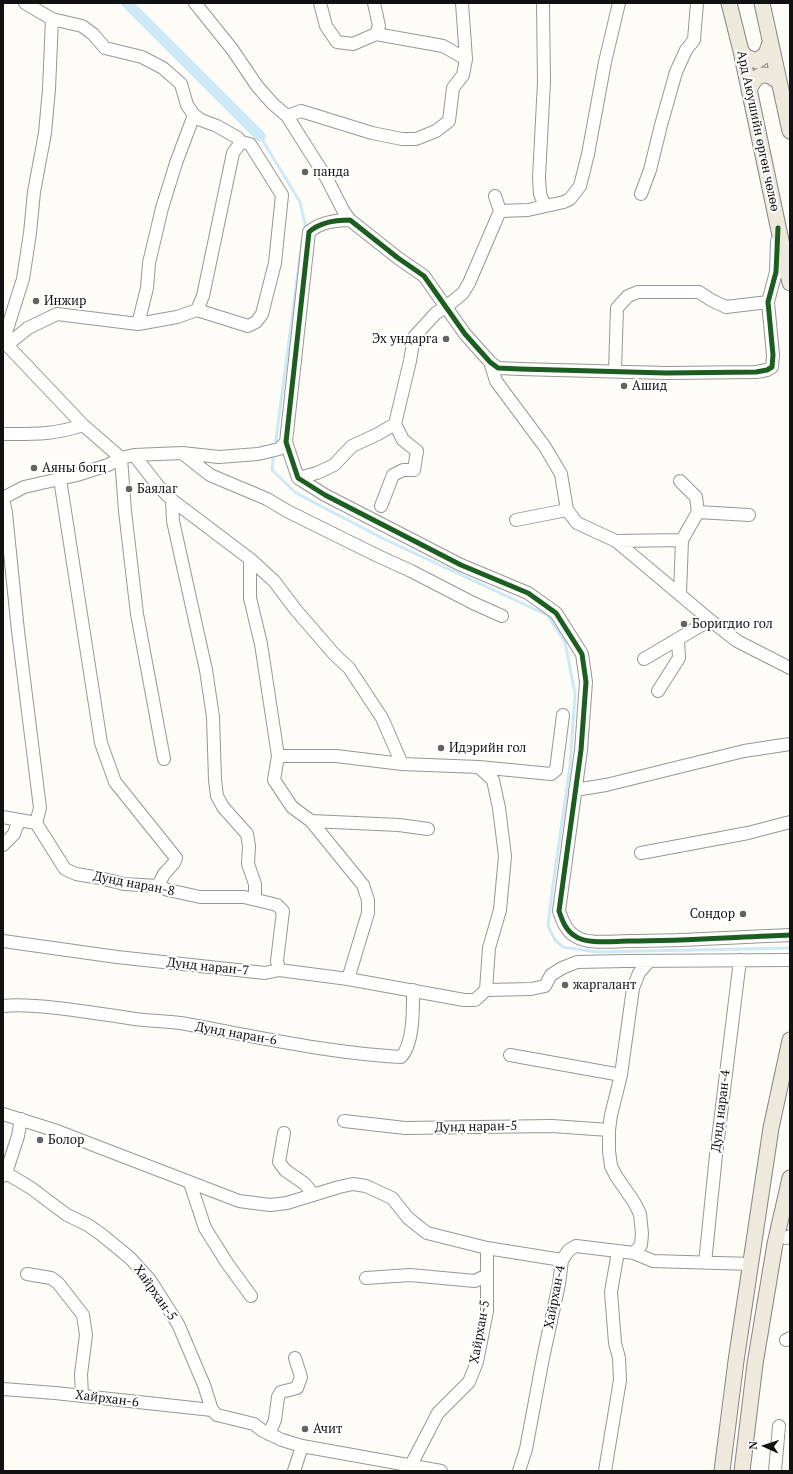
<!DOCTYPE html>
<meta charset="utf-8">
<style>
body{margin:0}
#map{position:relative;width:793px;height:1474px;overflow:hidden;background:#fdfcf7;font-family:"PT Serif",serif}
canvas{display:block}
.frame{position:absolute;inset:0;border:4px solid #111;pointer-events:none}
.north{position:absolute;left:745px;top:1426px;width:40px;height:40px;-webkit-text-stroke:3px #fff;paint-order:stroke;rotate:273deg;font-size:11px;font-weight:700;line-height:16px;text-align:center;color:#111}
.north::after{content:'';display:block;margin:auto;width:14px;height:18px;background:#111;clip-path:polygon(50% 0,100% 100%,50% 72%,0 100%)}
</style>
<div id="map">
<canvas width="793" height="1474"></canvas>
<div class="frame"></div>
<div class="north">N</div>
</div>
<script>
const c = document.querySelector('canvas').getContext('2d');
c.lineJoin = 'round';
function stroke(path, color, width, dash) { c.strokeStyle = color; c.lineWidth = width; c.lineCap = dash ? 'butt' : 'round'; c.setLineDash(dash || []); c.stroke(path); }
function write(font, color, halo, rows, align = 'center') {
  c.font = font + ' "PT Serif",serif'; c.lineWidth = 4; c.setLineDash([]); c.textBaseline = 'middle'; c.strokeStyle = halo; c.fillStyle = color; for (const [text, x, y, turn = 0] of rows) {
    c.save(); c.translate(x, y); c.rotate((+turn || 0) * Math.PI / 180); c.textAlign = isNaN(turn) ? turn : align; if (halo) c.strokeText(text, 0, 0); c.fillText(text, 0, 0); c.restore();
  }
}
const stream = new Path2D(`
 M 260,136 L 300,202 L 305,224 L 304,231
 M 275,447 L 302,242
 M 274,452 L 272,470 L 296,493 L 382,538 L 547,615 L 565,642 L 575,694 L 570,766 L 552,892 L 548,926 L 555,940 L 563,947 L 597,952 L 790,948`);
const canal = new Path2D(`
 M 127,3 L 260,136`);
const minor = new Path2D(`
 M 25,3 L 52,19 L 82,26 L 93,34 L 105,48 L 142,57 L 163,68 L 181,84 L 187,105 L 194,115 L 201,120 L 217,126 L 238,138 L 241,142 L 250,144 L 282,195 L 275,263 L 262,314 L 256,322 L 248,326 L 197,310
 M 195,3 L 232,49 L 257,86 L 273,104 L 287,116 L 327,179 L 344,212 L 350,220
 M 320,3 L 326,26 L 337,42 L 353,44 L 376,34 L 379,26 L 374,3
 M 543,3 L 544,82 L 539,177 L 540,194 L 545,206
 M 376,34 L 443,46 L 466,59
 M 287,116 L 301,111 L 372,133 L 402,139 L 416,139 L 436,131 L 449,121 L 453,88 L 463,75 L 466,59 L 462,3
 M 641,194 L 650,170 L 661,125 L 676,72 L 686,50 L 694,40 L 697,3
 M 495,196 L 500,211
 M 777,241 L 776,272 L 768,302 L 773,355 L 772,367 L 767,370 L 756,372 L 666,373 L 520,369 L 498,368 L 490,362 L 465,334 L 424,276 L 398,258 L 350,220 C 335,220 320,222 309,232 L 286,442 L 298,478 L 325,495 L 461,565 L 528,593 L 556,613 L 582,654 L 586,682 L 581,750 L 559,911 C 562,920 566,931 575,936 C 587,945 614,941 629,941 C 683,941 736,937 790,935
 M 138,324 L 147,288 L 149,263 L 162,208 L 176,163 L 194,115
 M 3,342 L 23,279 L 30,233 L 34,192 L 45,133 L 49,89 L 52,19
 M 3,344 L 7,345 L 83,425 L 121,458 L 125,511 L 137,614 L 164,759
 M 7,345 L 28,328 L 57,314 L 138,324 L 177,317 L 197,310 L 203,296 L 233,153 L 241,142
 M 490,362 L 496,381 L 545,447 L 561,474 L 567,510 L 577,523 L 616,541 L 710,620 L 737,641 L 790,668
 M 615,371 L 617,308 L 628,296 L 638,292 L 699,292 L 711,300 L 726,307 L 768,302
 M 3,434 C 33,434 54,435 83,425
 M 182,453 L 210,475 L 267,499 L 287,511 L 376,555 L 411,571 L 473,603 L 502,616
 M 134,455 L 159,487 L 172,500 L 250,559 L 250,598 L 261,644 L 278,756 L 274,780 L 292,807 L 311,821 L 363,885 L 368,900 L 368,913 L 348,979
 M 298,478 L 317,473 L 334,465 L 352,446 L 378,434 L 395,424
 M 60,479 L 101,743 L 115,782 L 176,858 L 174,863 L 164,874 L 158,886
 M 680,481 L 696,497 L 698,512
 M 3,498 L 6,513 L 18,631 L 40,808 L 36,823
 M 3,498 L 24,487 L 77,475 L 108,465 L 121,458 L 134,455 L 182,453 L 219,457 L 258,454 L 279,449 L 286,442
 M 172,500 L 173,521 L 206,670 L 213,717 L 215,780 L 217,796 L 223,807 L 247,834 L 249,846 L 248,864 L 255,884 L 255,899
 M 381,506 L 393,475 L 403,470 L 414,470 L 417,451 L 403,440 L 395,424 L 410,361 L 414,337 L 436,313 L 446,307 L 463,293 L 469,283 L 500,211 L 528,210 L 564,202 L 570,199 L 580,186 L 588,154 L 605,62 L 619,3
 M 516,520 L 567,510
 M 616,541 L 682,540 L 698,512 L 749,515
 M 250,559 L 274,581 L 296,610 L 334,654 L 349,668 L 382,718 L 402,764
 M 680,594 L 682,540
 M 644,659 L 710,620
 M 658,691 L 679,658 L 678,639
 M 278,756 L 336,756 L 402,764 L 479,767 L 493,780 L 499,808 L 505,856 L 500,910 L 489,948 L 486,990
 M 479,767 L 551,774 L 556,770 L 563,715
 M 575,790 L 606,785 L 744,751 L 790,744
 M 3,817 L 36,823 L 65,869 L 76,874 L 100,878 L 124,884 L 158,886 L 168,890 L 200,897 L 244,897 L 277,905 L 283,911 L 277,961 L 279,970
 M 311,821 L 399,825 L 428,829
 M 3,845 L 14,834 L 16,828 L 20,821
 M 641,853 L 748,833 L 790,822
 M 3,941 L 117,957 L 265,973 L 279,970 L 348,979 L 464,1000 L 475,1000 L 486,990 L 531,989 L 545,986 L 551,975 L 562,968 L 577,962 L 625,961 L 790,960
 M 3,1006 C 21,1004 39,1006 57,1008 C 83,1011 109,1015 135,1019 C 150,1021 165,1021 180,1023 C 254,1036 327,1053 401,1057 C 414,1043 413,1009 413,990
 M 510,1055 L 621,1075
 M 3,1114 L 57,1131 L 239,1201 L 270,1205 L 287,1203 L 339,1187 L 353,1184 L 366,1186 L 392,1198 L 408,1218 L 427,1233 L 487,1248 L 562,1260
 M 344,1121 L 405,1128 L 552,1126 L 609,1130
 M 284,1133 L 279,1162 L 285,1170 L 305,1184 L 313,1194
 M 6,1173 L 31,1188 L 67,1215 L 88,1225 L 102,1235 L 130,1258 L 150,1280 L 178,1324 L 204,1385 L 212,1410 L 217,1415 L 254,1424 L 263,1431 L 282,1440 L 302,1446 L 441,1471
 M 3,1176 L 6,1173 L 18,1136 L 21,1119
 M 190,1183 L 205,1228 L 227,1263 L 251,1296
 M 786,1238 L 790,1236
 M 634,1253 L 653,1261 L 751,1264
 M 705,1263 L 716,1155 L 740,960
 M 27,1274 L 51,1278 L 58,1283 L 83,1315 L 86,1335 L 81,1374 L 82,1396
 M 366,1278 L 410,1275 L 475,1281 L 487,1275
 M 786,1340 L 790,1338
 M 3,1389 L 55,1393 L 212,1410
 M 269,1434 L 275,1420 L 278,1397 L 281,1392 L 297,1388 L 301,1377 L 295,1358
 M 411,1465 L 438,1413 L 469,1382 L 477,1362 L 487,1311 L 487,1248
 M 294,1471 L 302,1446
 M 519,1471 L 526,1449 L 543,1358 L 559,1284 L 562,1260 L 569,1250 L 576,1246 L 634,1253 L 641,1245 L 642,1234 L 640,1214 L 634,1202 L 616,1176 L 611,1166 L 609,1151 L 609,1130 L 611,1115 L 621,1075 L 633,988 L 639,973 L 649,961
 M 605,1471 L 620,1380 L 619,1358 L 615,1343 L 611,1292 L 618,1252
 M 775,1471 L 779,1426`);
const major = new Path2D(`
 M 729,3 L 741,51 L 790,283
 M 762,3 L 790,131
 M 741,51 L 746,57 L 757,61 L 766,54 L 770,43
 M 749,90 C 756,74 764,70 779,82
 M 722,1471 L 736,1361 L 771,1128 L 790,1040
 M 742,1471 L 755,1364 L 775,1244 L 790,1178`);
const cycleway = new Path2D(`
 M 778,228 L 776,272 L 768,302 L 773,355 L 772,367 L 767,370 L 756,372 L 666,373 L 520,369 L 498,368 L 490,362 L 465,334 L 424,276 L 398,258 L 350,220 C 335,220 320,222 309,232 L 286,442 L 298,478 L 325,495 L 461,565 L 528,593 L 556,613 L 582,654 L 586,682 L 581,750 L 559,911 C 562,920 566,931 575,936 C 587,945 614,941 629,941 C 683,941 736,937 790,935`);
const markers = [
 [305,172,4,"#646362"],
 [36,301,4,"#646362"],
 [446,339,4,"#646362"],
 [624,386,4,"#646362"],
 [34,468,4,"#646362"],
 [129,489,4,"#646362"],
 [684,624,4,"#646362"],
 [441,748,4,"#646362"],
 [743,914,4,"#646362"],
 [565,985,4,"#646362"],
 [40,1140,4,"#646362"],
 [305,1429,4,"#646362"]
];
const streetNames = [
 ["Ард Аюушийн өргөн чөлөө",758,131,78],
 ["Дунд наран-8",134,884,11],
 ["Дунд наран-7",208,967,6],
 ["Дунд наран-6",236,1034,10],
 ["Дунд наран-4",721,1111,-83],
 ["Дунд наран-5",476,1127,-1],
 ["Хайрхан-5",155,1293,55],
 ["Хайрхан-4",555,1297,-79],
 ["Хайрхан-5",480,1332,-80],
 ["Хайрхан-6",107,1399,7]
];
const poiNames = [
 ["панда",313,172],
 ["Инжир",44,301],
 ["Эх ундарга",438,339,"right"],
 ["Ашид",632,386],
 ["Аяны богц",42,468],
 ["Баялаг",137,489],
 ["Боригдио гол",692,624],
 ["Идэрийн гол",449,748],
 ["Сондор",735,914,"right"],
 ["жаргалант",573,985],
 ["Болор",48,1140],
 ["Ачит",313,1429]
];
stroke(stream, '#cde8f7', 3);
stroke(canal, '#cde8f7', 11);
stroke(minor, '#979795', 14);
stroke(major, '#858482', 17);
stroke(minor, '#fffffe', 12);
stroke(major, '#ede9dc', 15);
stroke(cycleway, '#1b5e20', 5);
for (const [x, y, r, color] of markers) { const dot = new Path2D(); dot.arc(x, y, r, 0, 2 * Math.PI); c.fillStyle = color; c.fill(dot); stroke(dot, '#fff', 1.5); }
write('13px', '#111', '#fff', streetNames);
write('13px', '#111', '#fff', poiNames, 'left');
</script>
